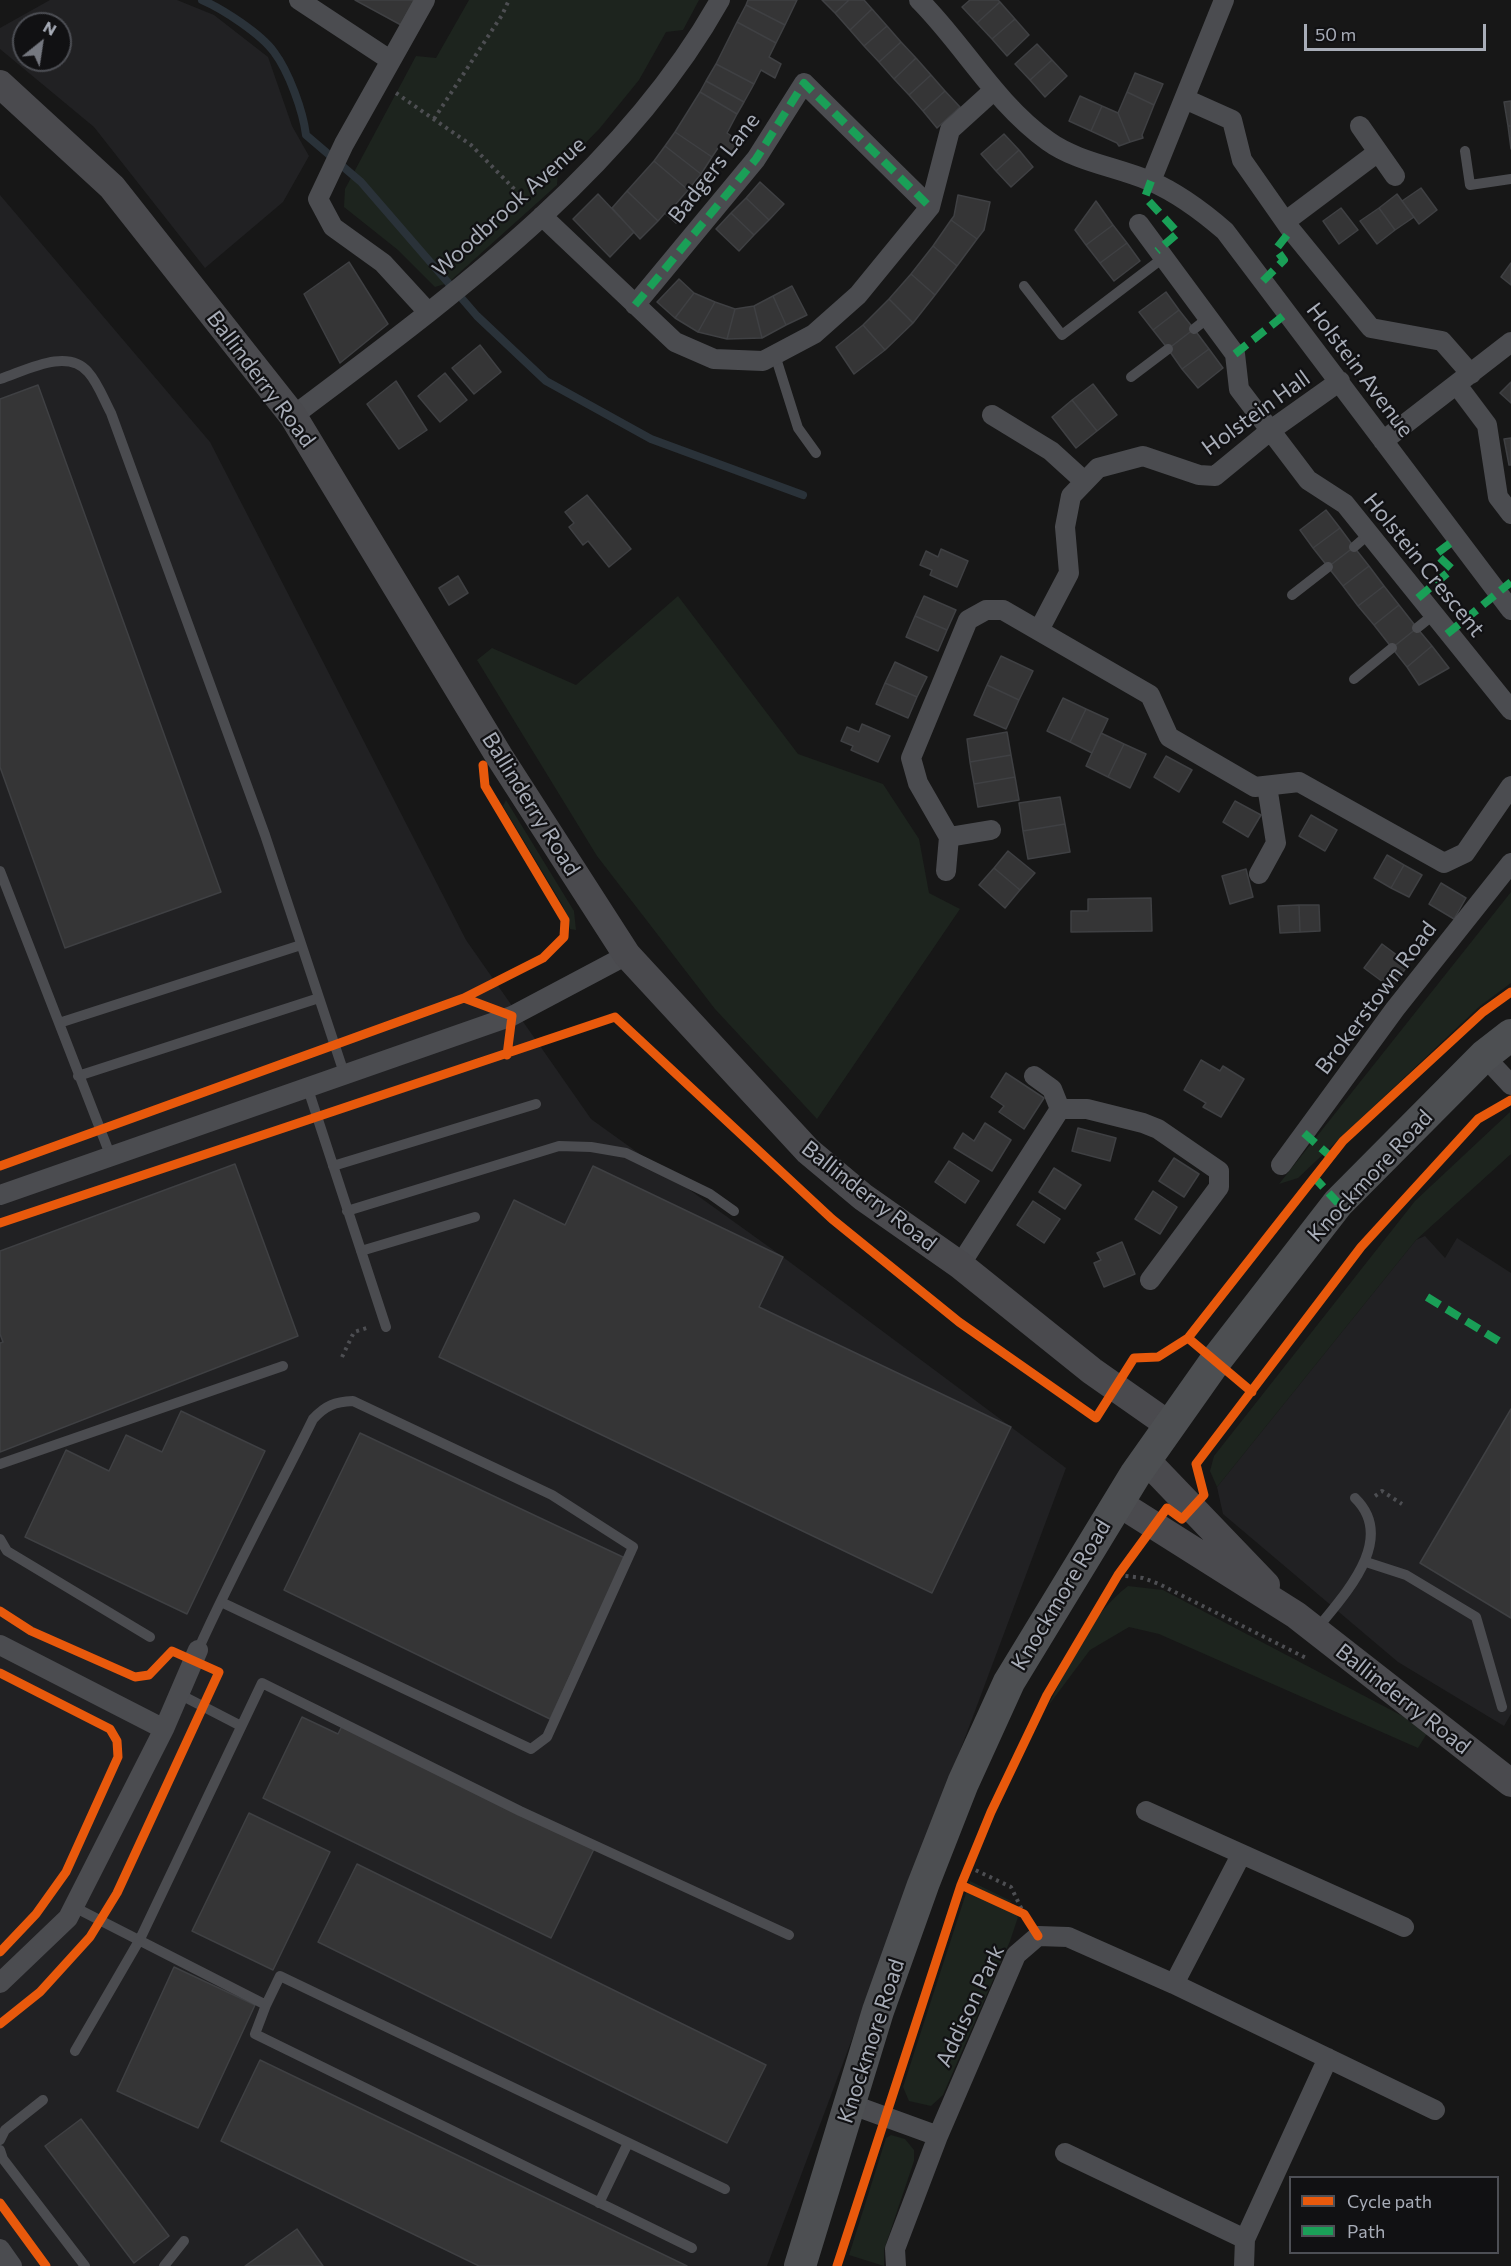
<!DOCTYPE html>
<style>
body{margin:0}
#map{position:relative;width:1511px;height:2266px;overflow:hidden;background:#171717;font-family:Commissioner,sans-serif}
canvas{display:block}
.legend{position:absolute;left:1289px;top:2176px;width:210px;height:78px;box-sizing:border-box;background:#111113;border:2px solid #4d4f55;margin:0;padding:8px 10px;list-style:none;font-size:18px;color:#a8adb8}
.legend li{display:flex;align-items:center;gap:12px;height:30px}
.legend b{width:30px;border:2px solid #4d4f55}
.north{position:absolute;left:12px;top:12px;width:60px;height:60px;box-sizing:border-box;background:#111113;border:2px solid #4d4f55;border-radius:50%;rotate:30deg;font-size:16px;font-weight:700;line-height:24px;text-align:center;color:#a8adb8}
.north::after{content:'';display:block;margin:auto;width:21px;height:27px;background:#757880;clip-path:polygon(50% 0,100% 100%,50% 72%,0 100%)}
.scale{position:absolute;left:1304px;top:24px;width:182px;height:27px;box-sizing:border-box;border:3px solid #a8adb8;border-top:0;padding-left:8px;font-size:18px;line-height:21px;white-space:nowrap;color:#a8adb8;-webkit-text-stroke:4px #111113;paint-order:stroke}
</style>
<div id="map">
<canvas width="1511" height="2266"></canvas>
<ul class="legend">
<li><b style="height:8px;background:#e8590c"></b>Cycle path</li>
<li><b style="height:8px;background:#1a9f57"></b>Path</li>
</ul>
<div class="north">N</div>
<div class="scale">50 m</div>
</div>
<script>
const c = document.querySelector('canvas').getContext('2d');
c.lineJoin = 'round';
function paint(path, color) { c.fillStyle = color; c.fill(path, 'evenodd'); }
function stroke(path, color, width, dash) { c.strokeStyle = color; c.lineWidth = width; c.lineCap = dash ? 'butt' : 'round'; c.setLineDash(dash || []); c.stroke(path); }
function write(font, color, halo, rows, align = 'center') {
  c.font = font + ' Commissioner,sans-serif'; c.lineWidth = 4.5; c.setLineDash([]); c.textBaseline = 'middle'; c.strokeStyle = halo; c.fillStyle = color; for (const [text, x, y, turn = 0] of rows) {
    c.save(); c.translate(x, y); c.rotate((+turn || 0) * Math.PI / 180); c.textAlign = isNaN(turn) ? turn : align; if (halo) c.strokeText(text, 0, 0); c.fillText(text, 0, 0); c.restore();
  }
}
const built = new Path2D(`
 M 50,0 L 177,0 L 214,15 L 268,57 L 292,126 L 309,156 L 283,202 L 205,268 L 94,127 L 0,49 L 0,28 ZM 24,24 L 60,24 L 60,60 L 24,60 Z
 M 0,195 L 210,442 L 466,940 L 591,1119 L 783,1257 L 1066,1468 L 767,2266 L 0,2266 Z
 M 1425,1236 L 1445,1258 L 1457,1238 L 1511,1273 L 1511,1714 L 1504,1726 L 1398,1662 L 1223,1514 L 1217,1487 L 1416,1240 Z`);
const green = new Path2D(`
 M 469,0 L 699,0 L 683,30 L 666,32 L 639,80 L 600,128 L 558,171 L 557,185 L 448,283 L 435,287 L 398,250 L 344,207 L 345,189 L 416,56 L 436,58 Z
 M 678,596 L 798,754 L 883,784 L 919,839 L 929,893 L 960,909 L 817,1119 L 715,1009 L 597,856 L 477,660 L 492,648 L 576,685 Z
 M 506,800 L 574,911 L 576,930 L 570,929 L 563,906 L 503,806 Z
 M 1511,892 L 1511,983 L 1480,1006 L 1298,1178 L 1279,1184 Z
 M 1510,1112 L 1511,1154 L 1416,1240 L 1217,1487 L 1210,1471 L 1214,1456 L 1415,1201 Z
 M 1128,1586 L 1163,1590 L 1429,1730 L 1418,1748 L 1159,1634 L 1129,1627 L 1090,1650 L 1048,1706 C 1070,1663 1089,1616 1128,1586 Z
 M 970,1881 L 1011,1901 L 1009,1907 L 1018,1917 L 1010,1941 L 943,2095 L 931,2106 L 909,2101 L 903,2087 Z
 M 891,2135 L 905,2139 L 914,2150 L 914,2161 L 884,2250 L 884,2266 L 849,2255 L 886,2138 Z`);
const stream = new Path2D(`
 M 202,0 C 223,9 261,34 274,52 C 289,72 303,111 306,135 L 361,182 L 477,316 L 546,381 L 651,439 L 803,495`);
const building = new Path2D(`
 M 355,0 L 414,0 L 401,25 Z
 M 748,0 L 797,0 L 785,25 L 746,5 Z
 M 822,0 L 849,0 L 835,13 Z
 M 849,0 L 864,0 L 872,9 L 850,30 L 835,13 Z
 M 970,0 L 998,0 L 1000,2 L 977,23 L 962,7 Z
 M 1000,2 L 1015,19 L 992,39 L 977,23 Z
 M 746,5 L 785,25 L 776,43 L 737,22 Z
 M 872,9 L 887,26 L 864,46 L 850,30 Z
 M 1015,19 L 1029,35 L 1007,56 L 992,39 Z
 M 737,22 L 776,43 L 769,57 L 781,64 L 775,78 L 761,70 L 754,84 L 716,64 Z
 M 887,26 L 901,42 L 879,62 L 864,46 Z
 M 901,42 L 916,58 L 894,79 L 879,62 Z
 M 1037,44 L 1052,60 L 1030,80 L 1015,64 Z
 M 916,58 L 931,75 L 909,95 L 894,79 Z
 M 1052,60 L 1067,76 L 1045,97 L 1030,80 Z
 M 716,64 L 754,84 L 744,102 L 706,81 Z
 M 1135,73 L 1163,84 L 1154,105 L 1127,92 Z
 M 931,75 L 945,91 L 923,111 L 909,95 Z
 M 706,81 L 744,102 L 737,114 L 700,92 Z
 M 945,91 L 960,107 L 937,128 L 923,111 Z
 M 700,92 L 737,114 L 727,133 L 739,141 L 733,153 L 720,145 L 712,157 L 675,132 Z
 M 1127,92 L 1154,105 L 1142,135 L 1143,138 L 1130,142 L 1118,113 Z
 M 1080,96 L 1102,106 L 1091,131 L 1069,121 Z
 M 1511,101 L 1511,126 L 1508,126 L 1504,102 Z
 M 1102,106 L 1118,113 L 1130,142 L 1119,146 L 1117,143 L 1091,131 Z
 M 1508,126 L 1511,126 L 1511,149 Z
 M 675,132 L 712,157 L 701,174 L 665,146 Z
 M 1004,134 L 1019,150 L 996,171 L 981,154 Z
 M 665,146 L 701,174 L 688,190 L 654,161 Z
 M 1019,150 L 1033,167 L 1011,187 L 996,171 Z
 M 654,161 L 688,190 L 675,205 L 684,214 L 676,223 L 665,213 L 658,221 L 627,191 Z
 M 760,182 L 784,204 L 769,220 L 746,198 Z
 M 1421,188 L 1437,210 L 1419,224 L 1402,201 Z
 M 627,191 L 658,221 L 640,239 L 612,208 Z
 M 598,194 L 634,232 L 610,257 L 573,219 Z
 M 1397,194 L 1414,217 L 1395,230 L 1379,208 Z
 M 958,195 L 990,202 L 984,230 L 977,239 L 951,220 L 954,216 Z
 M 746,198 L 769,220 L 754,235 L 731,213 Z
 M 1096,201 L 1113,225 L 1086,245 L 1075,230 Z
 M 1341,208 L 1358,230 L 1339,244 L 1323,221 Z
 M 1379,208 L 1395,230 L 1377,244 L 1360,221 Z
 M 731,213 L 754,235 L 739,251 L 716,229 Z
 M 951,220 L 977,239 L 957,266 L 933,246 Z
 M 1113,225 L 1127,243 L 1100,263 L 1086,245 Z
 M 1127,243 L 1140,261 L 1114,281 L 1100,263 Z
 M 933,246 L 957,266 L 935,295 L 911,274 Z
 M 349,262 L 388,324 L 340,363 L 304,294 Z
 M 1511,263 L 1511,285 L 1501,277 Z
 M 911,274 L 935,295 L 913,323 L 889,299 Z
 M 679,279 L 694,293 L 675,318 L 657,302 Z
 M 792,286 L 807,315 L 786,325 L 773,296 Z
 M 1166,292 L 1179,310 L 1153,330 L 1139,312 Z
 M 694,293 L 715,302 L 698,332 L 675,318 Z
 M 773,296 L 786,325 L 762,338 L 754,306 Z
 M 889,299 L 913,323 L 885,350 L 863,325 Z
 M 715,302 L 735,309 L 727,339 L 698,332 Z
 M 754,306 L 762,338 L 727,339 L 735,309 Z
 M 1179,310 L 1194,329 L 1168,349 L 1153,330 Z
 M 863,325 L 885,350 L 854,374 L 836,347 Z
 M 1194,329 L 1209,349 L 1182,369 L 1168,349 Z
 M 480,345 L 501,372 L 474,394 L 452,368 Z
 M 1209,349 L 1223,368 L 1198,388 L 1182,369 Z
 M 445,373 L 467,400 L 440,422 L 418,396 Z
 M 396,381 L 427,430 L 399,449 L 367,404 Z
 M 1511,382 L 1511,403 L 1500,393 Z
 M 1093,384 L 1117,415 L 1097,431 L 1072,400 Z
 M 38,385 L 221,892 L 65,948 L 0,767 L 0,399 Z
 M 1072,400 L 1097,431 L 1076,448 L 1052,417 Z
 M 1511,438 L 1511,465 L 1509,465 L 1504,439 Z
 M 587,495 L 631,549 L 609,567 L 588,541 L 583,545 L 569,527 L 574,523 L 565,512 Z
 M 1326,510 L 1340,528 L 1313,548 L 1300,530 Z
 M 1340,528 L 1354,547 L 1328,567 L 1313,548 Z
 M 1354,547 L 1369,566 L 1343,586 L 1328,567 Z
 M 941,549 L 968,561 L 957,587 L 930,575 L 932,570 L 920,565 L 926,551 L 938,557 Z
 M 1369,566 L 1384,586 L 1358,606 L 1343,586 Z
 M 458,576 L 468,593 L 449,605 L 439,588 Z
 M 1384,586 L 1399,605 L 1374,625 L 1358,606 Z
 M 924,596 L 956,610 L 947,630 L 915,616 Z
 M 1399,605 L 1417,628 L 1392,648 L 1374,625 Z
 M 915,616 L 947,630 L 938,651 L 906,637 Z
 M 1417,628 L 1432,646 L 1407,667 L 1392,648 Z
 M 1432,646 L 1449,668 L 1419,685 L 1407,667 Z
 M 1001,656 L 1033,671 L 1019,700 L 987,685 Z
 M 895,662 L 927,677 L 917,697 L 885,683 Z
 M 885,683 L 917,697 L 908,718 L 876,704 Z
 M 987,685 L 1019,700 L 1006,729 L 974,715 Z
 M 1063,698 L 1086,709 L 1070,742 L 1047,731 Z
 M 1086,709 L 1108,719 L 1092,753 L 1070,742 Z
 M 862,724 L 890,736 L 878,762 L 851,750 L 853,746 L 841,741 L 847,727 L 859,732 Z
 M 1007,732 L 1011,755 L 970,762 L 967,739 Z
 M 1101,733 L 1124,744 L 1108,777 L 1086,766 Z
 M 1124,744 L 1146,754 L 1130,788 L 1108,777 Z
 M 1011,755 L 1015,777 L 974,784 L 970,762 Z
 M 1166,756 L 1192,770 L 1179,792 L 1154,777 Z
 M 1015,777 L 1019,800 L 978,807 L 974,784 Z
 M 1060,797 L 1065,824 L 1023,831 L 1019,803 Z
 M 1235,801 L 1261,815 L 1248,837 L 1223,822 Z
 M 1311,815 L 1337,830 L 1325,851 L 1299,836 Z
 M 1065,824 L 1070,852 L 1028,859 L 1023,831 Z
 M 1008,851 L 1035,873 L 1020,890 L 994,868 Z
 M 1387,855 L 1404,865 L 1391,888 L 1374,878 Z
 M 1404,865 L 1422,875 L 1409,897 L 1391,888 Z
 M 994,868 L 1020,890 L 1005,908 L 979,885 Z
 M 1246,869 L 1253,897 L 1230,904 L 1222,876 Z
 M 1441,883 L 1466,898 L 1454,919 L 1429,904 Z
 M 1151,898 L 1152,931 L 1071,932 L 1071,911 L 1088,911 L 1088,899 Z
 M 1299,905 L 1300,932 L 1280,933 L 1278,906 Z
 M 1299,905 L 1319,905 L 1320,931 L 1300,932 Z
 M 1382,944 L 1409,964 L 1391,988 L 1364,968 Z
 M 1201,1060 L 1220,1071 L 1223,1066 L 1244,1079 L 1221,1117 L 1203,1107 L 1206,1103 L 1184,1090 Z
 M 1006,1073 L 1044,1098 L 1024,1129 L 999,1112 L 1004,1106 L 991,1097 Z
 M 985,1123 L 1011,1140 L 992,1171 L 954,1148 L 963,1133 L 974,1141 Z
 M 1078,1128 L 1116,1138 L 1110,1161 L 1072,1151 Z
 M 1174,1158 L 1199,1174 L 1184,1197 L 1159,1181 Z
 M 949,1161 L 979,1181 L 965,1203 L 935,1182 Z
 M 235,1164 L 298,1336 L 0,1452 L 0,1343 L 3,1342 L 0,1334 L 0,1251 Z
 M 593,1166 L 783,1257 L 759,1307 L 1011,1427 L 932,1593 L 439,1357 L 514,1200 L 565,1225 Z
 M 1054,1168 L 1081,1185 L 1065,1209 L 1039,1192 Z
 M 1153,1191 L 1177,1207 L 1160,1234 L 1135,1219 Z
 M 1033,1201 L 1060,1219 L 1044,1243 L 1017,1225 Z
 M 1122,1242 L 1135,1274 L 1104,1287 L 1094,1263 L 1101,1260 L 1097,1253 Z
 M 1511,1409 L 1511,1618 L 1420,1563 Z
 M 181,1411 L 265,1451 L 187,1614 L 25,1537 L 66,1450 L 109,1471 L 126,1435 L 162,1452 Z
 M 360,1433 L 625,1558 L 550,1719 L 284,1590 Z
 M 302,1717 L 338,1734 L 342,1726 L 594,1849 L 551,1938 L 263,1798 Z
 M 249,1813 L 330,1852 L 273,1970 L 192,1931 Z
 M 357,1864 L 766,2065 L 727,2143 L 318,1942 Z
 M 174,1967 L 255,2005 L 198,2128 L 117,2091 Z
 M 260,2060 L 687,2266 L 479,2266 L 221,2141 Z
 M 81,2119 L 169,2236 L 134,2263 L 45,2146 Z
 M 297,2229 L 323,2266 L 245,2266 Z`);
const path = new Path2D(`
 M 396,93 L 471,145 L 526,201
 M 434,119 L 502,15 L 509,0
 M 342,1357 L 354,1332 L 370,1327
 M 1375,1496 L 1382,1491 L 1402,1504
 M 1118,1575 L 1143,1578 L 1159,1584 L 1306,1658
 M 969,1867 L 1011,1887 L 1024,1914`);
const service = new Path2D(`
 M 1465,151 L 1470,185 L 1511,179
 M 1024,286 L 1062,335 L 1163,258
 M 1194,329 L 1208,318
 M 775,355 L 798,428 L 816,453
 M 1131,377 L 1168,349
 M 0,379 C 25,371 67,347 88,372 C 98,383 104,400 111,413 L 265,835 L 345,1076
 M 1354,547 L 1369,534
 M 1292,595 L 1328,567
 M 1417,628 L 1432,616
 M 1354,679 L 1392,648
 M 0,871 L 111,1157
 M 59,1023 L 301,945
 M 78,1076 L 319,998
 M 308,1089 L 386,1327
 M 333,1166 L 536,1104
 M 347,1211 L 559,1146 L 591,1147 L 626,1153 L 710,1194 L 734,1211
 M 361,1251 L 475,1217
 M 0,1464 L 283,1366
 M 0,1539 L 7,1551 L 150,1637
 M 1366,1562 L 1406,1575 L 1476,1617 L 1502,1707
 M 1316,1630 C 1343,1596 1398,1540 1355,1498
 M 198,1650 C 233,1572 275,1496 313,1419 C 326,1405 335,1402 353,1401 L 552,1495 L 633,1547 L 547,1737 L 531,1749 L 221,1602
 M 179,1694 L 241,1726
 M 74,1907 L 266,2005 L 255,2034 L 692,2248
 M 266,2005 L 280,1976 L 725,2189
 M 75,2051 L 140,1939 L 262,1683 L 520,1811 L 789,1935
 M 0,2140 L 5,2130 L 43,2100
 M 0,2150 L 3,2159 L 85,2266
 M 599,2203 L 628,2143
 M 164,2266 L 184,2241`);
const minor = new Path2D(`
 M 299,0 L 390,60
 M 425,0 L 344,144 L 318,199 L 333,227 L 383,263 L 428,312
 M 919,0 C 964,45 995,103 1048,141 C 1077,162 1117,167 1150,181 C 1178,193 1202,211 1225,231 L 1511,610
 M 1185,99 L 1232,120 L 1242,160 L 1291,230 L 1371,328 L 1442,341 L 1471,374
 M 1360,126 L 1395,176
 M 1151,181 L 1224,0
 M 542,216 L 675,342 L 714,359 L 763,361 L 814,334 L 858,295 L 930,207 L 950,130 L 993,91
 M 1286,221 L 1378,152
 M 1139,224 L 1235,354 L 1239,389 L 1308,480 L 1345,504 L 1511,710
 M 635,305 L 756,159 L 804,83 L 930,207
 M 1457,385 L 1487,425 L 1498,497 L 1511,514
 M 992,415 L 1051,451 L 1084,481
 M 293,416 C 448,299 624,172 720,0
 M 1383,441 L 1511,342
 M 1039,630 L 1069,573 L 1065,527 L 1071,496 L 1098,468 L 1143,456 L 1199,475 L 1215,476 L 1271,430 L 1340,381
 M 949,837 L 991,830
 M 946,871 L 949,837 L 918,783 L 911,758 L 968,620 L 986,610 L 1003,610 L 1150,695 L 1169,737 L 1255,787 L 1299,782 L 1444,863 L 1465,853 L 1511,786
 M 1259,874 L 1276,843 L 1267,786
 M 1484,1056 L 1511,1085
 M 1034,1076 L 1052,1089 L 1060,1109
 M 1281,1165 L 1395,1009 L 1511,863
 M 0,1195 L 512,1016 L 627,955
 M 960,1265 L 1060,1109 L 1087,1109 L 1143,1123 L 1158,1129 L 1219,1171 L 1219,1187 L 1150,1280
 M 0,1645 L 164,1729
 M 1146,1811 L 1404,1927
 M 0,1983 L 68,1918 L 164,1729 L 198,1650
 M 1174,1984 L 1241,1855
 M 850,2104 L 938,2136
 M 1065,2153 L 1245,2239
 M 0,2249 L 12,2266
 M 896,2266 L 895,2249 L 938,2136 L 1016,1955 L 1038,1936 L 1068,1937 L 1174,1984 L 1435,2110
 M 1244,2266 L 1245,2239 L 1328,2058`);
const secondary = new Path2D(`
 M 0,84 L 112,187 L 293,416 L 499,756 L 627,955 L 808,1151 L 863,1197 L 960,1265 L 1092,1371 L 1169,1425
 M 1145,1459 L 1266,1585
 M 1117,1502 L 1296,1615 L 1511,1783`);
const primary = new Path2D(`
 M 800,2266 L 878,2011 L 923,1885 L 963,1783 L 1009,1682 L 1135,1475 L 1214,1363 L 1338,1203 L 1484,1056 L 1511,1035`);
const quiet = new Path2D(`
 M 1151,181 L 1145,197 L 1178,233 L 1157,251
 M 1263,281 L 1284,260 L 1276,249 L 1291,230
 M 635,305 L 756,159 L 804,83 L 930,207
 M 1235,354 L 1287,313
 M 1418,598 L 1452,569 L 1436,554 L 1456,539
 M 1447,634 L 1511,582
 M 1304,1133 L 1330,1156
 M 1313,1176 L 1338,1203
 M 1427,1297 L 1502,1343`);
const cycleway = new Path2D(`
 M 464,998 L 512,1016 L 507,1055
 M 0,1166 L 464,998 L 543,958 L 564,937 L 565,920 L 485,786 L 483,765
 M 0,1223 L 615,1017 L 832,1219 L 959,1322 L 1096,1418 L 1134,1358 L 1158,1357 L 1188,1338 L 1343,1141 L 1483,1012 L 1511,992
 M 1188,1338 L 1252,1392
 M 0,1611 L 31,1631 L 135,1677 L 149,1675 L 172,1651 L 219,1672 L 117,1893 L 90,1937 L 40,1992 L 0,2024
 M 0,1673 L 110,1729 L 117,1741 L 118,1757 L 66,1872 L 36,1914 L 0,1952
 M 961,1885 L 1024,1914 L 1038,1936
 M 0,2203 L 46,2266
 M 837,2266 L 961,1885 L 991,1812 L 1047,1695 L 1118,1575 L 1167,1508 L 1182,1519 L 1204,1495 L 1196,1464 L 1361,1247 L 1478,1119 L 1511,1100`);
const streetNames = [
 ["Badgers Lane",714,168,-52],
 ["Woodbrook Avenue",509,207,-42],
 ["Holstein Avenue",1360,370,53],
 ["Ballinderry Road",261,379,53],
 ["Holstein Hall",1256,413,-36],
 ["Holstein Crescent",1424,565,51],
 ["Ballinderry Road",531,804,58],
 ["Brokerstown Road",1376,998,-53],
 ["Knockmore Road",1370,1176,-47],
 ["Ballinderry Road",869,1196,38],
 ["Knockmore Road",1061,1595,-59],
 ["Ballinderry Road",1403,1699,38],
 ["Addison Park",970,2006,-65],
 ["Knockmore Road",871,2041,-72]
];
paint(built, '#212123');
paint(green, '#1d241e');
stroke(stream, '#2a3239', 8);
paint(building, '#353536');
stroke(building, '#3f4043', 1.5);
stroke(path, '#4d4e52', 4, [3, 4.5]);
stroke(service, '#4b4c50', 10);
stroke(minor, '#4b4c50', 20);
stroke(secondary, '#4a4a4e', 28);
stroke(primary, '#4d4f52', 32);
stroke(quiet, '#1a9f57', 8, [15, 8]);
stroke(cycleway, '#e8590c', 9);
write('22px', '#a8adb8', '#111113', streetNames);
</script>
